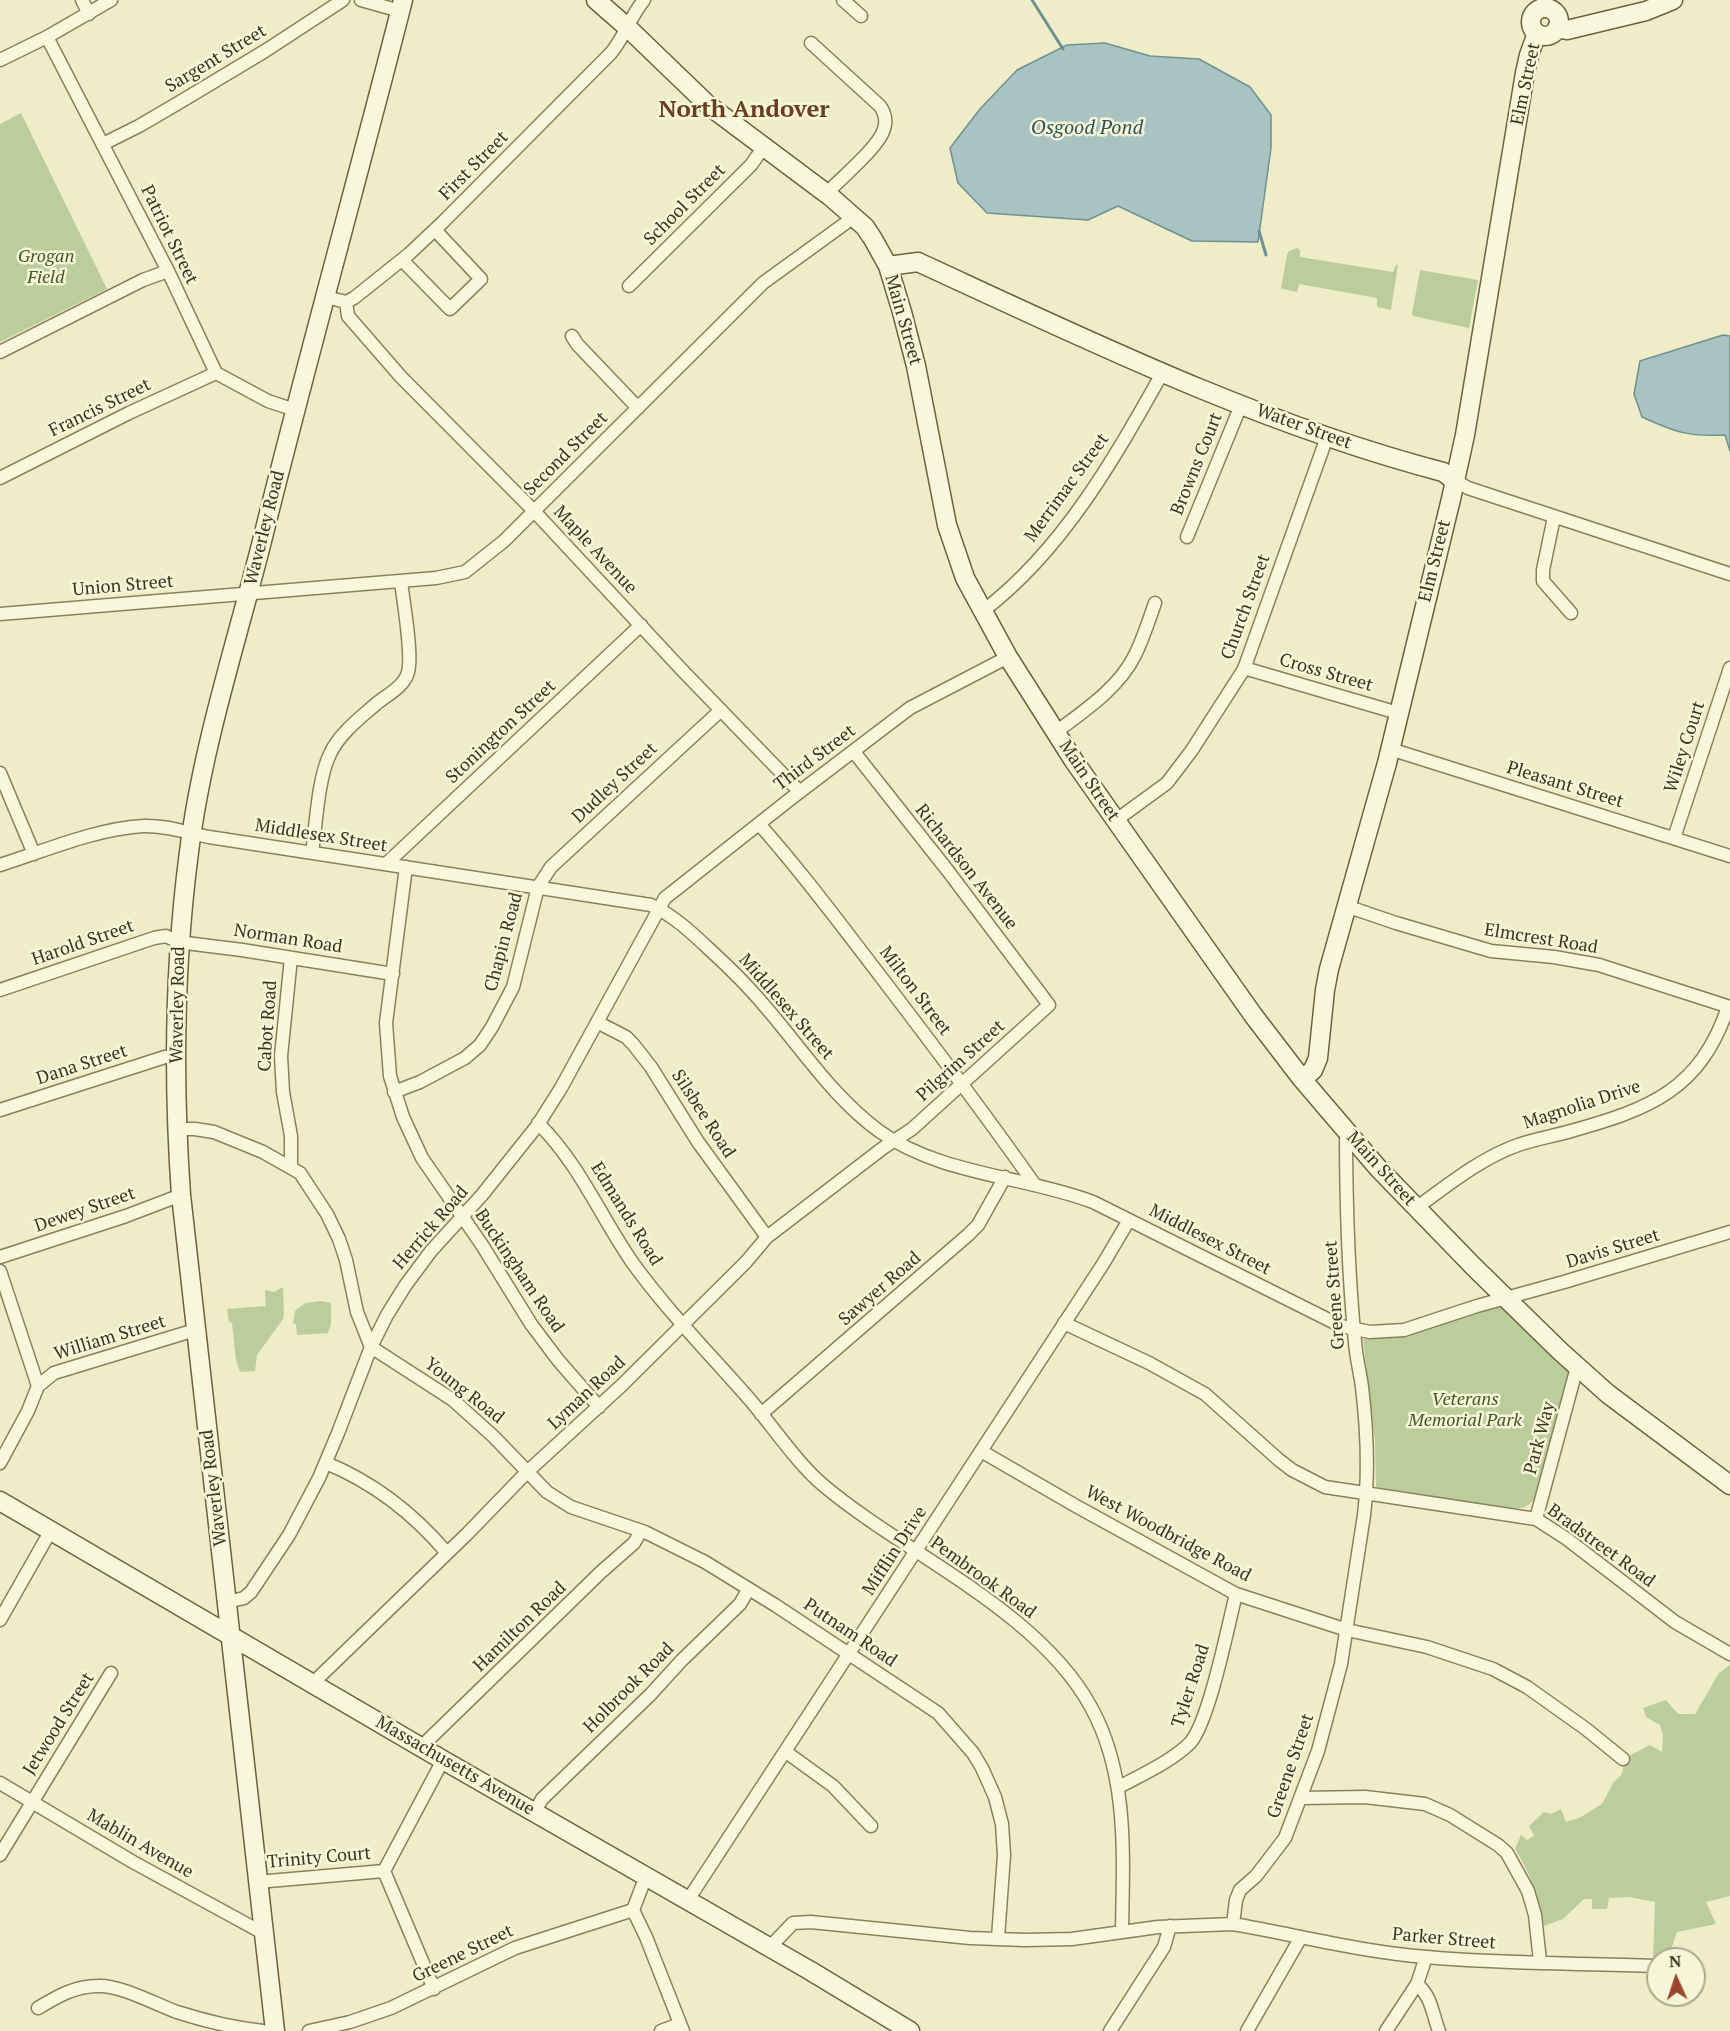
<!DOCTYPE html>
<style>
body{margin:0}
#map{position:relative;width:1730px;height:2031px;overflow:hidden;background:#efedc7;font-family:"PT Serif",serif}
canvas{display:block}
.north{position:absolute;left:1646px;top:1947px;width:60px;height:60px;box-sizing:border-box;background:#f6f5d7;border:2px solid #aba88e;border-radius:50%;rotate:357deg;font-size:16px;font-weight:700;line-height:24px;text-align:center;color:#3b3420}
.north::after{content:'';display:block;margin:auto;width:21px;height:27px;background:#9a462c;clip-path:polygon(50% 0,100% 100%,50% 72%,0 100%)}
</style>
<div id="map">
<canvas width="1730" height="2031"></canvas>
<div class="north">N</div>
</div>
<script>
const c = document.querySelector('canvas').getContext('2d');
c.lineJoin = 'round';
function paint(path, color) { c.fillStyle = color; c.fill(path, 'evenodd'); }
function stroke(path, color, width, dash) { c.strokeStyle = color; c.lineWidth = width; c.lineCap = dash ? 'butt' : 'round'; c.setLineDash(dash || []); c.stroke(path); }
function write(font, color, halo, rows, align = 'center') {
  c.font = font + ' "PT Serif",serif'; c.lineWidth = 5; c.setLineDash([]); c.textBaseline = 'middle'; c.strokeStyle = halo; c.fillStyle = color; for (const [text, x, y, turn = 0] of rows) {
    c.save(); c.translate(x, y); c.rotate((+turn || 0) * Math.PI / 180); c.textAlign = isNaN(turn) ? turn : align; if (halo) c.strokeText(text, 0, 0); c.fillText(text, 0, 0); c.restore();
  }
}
const green = new Path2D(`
 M 21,113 L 107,289 L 0,342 L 0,124 Z
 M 1297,248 L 1300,250 L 1300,257 L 1393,272 L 1396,265 L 1398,265 L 1391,310 L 1377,307 L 1377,298 L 1299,284 L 1297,292 L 1283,289 L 1281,288 L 1287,255 L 1289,251 Z
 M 1420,270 L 1478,280 L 1469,328 L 1413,316 L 1412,314 Z
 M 283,1287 L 284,1314 L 283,1319 L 257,1355 L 255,1371 L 240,1372 L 236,1360 L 232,1323 L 229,1322 L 227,1309 L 266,1306 L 265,1290 L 274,1292 Z
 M 321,1301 L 331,1303 L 331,1325 L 328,1333 L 297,1335 L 296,1324 L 293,1324 L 295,1311 L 305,1303 Z
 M 1496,1308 L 1501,1308 L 1506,1312 L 1568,1370 L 1570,1375 L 1537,1494 C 1531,1506 1524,1509 1511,1509 L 1376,1487 L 1375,1441 L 1363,1339 L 1406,1334 Z
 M 1730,1665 L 1730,1896 L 1706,1902 L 1716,1924 L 1677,1932 L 1668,1959 L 1658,1959 L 1658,1961 L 1653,1960 L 1655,1902 L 1629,1897 L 1609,1898 L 1607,1909 L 1592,1909 L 1592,1899 L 1584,1899 L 1563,1919 L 1544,1926 C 1537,1895 1532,1877 1515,1849 L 1521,1835 L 1527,1840 L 1534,1836 L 1529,1826 L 1544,1812 L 1551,1814 L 1561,1809 L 1566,1822 L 1581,1817 L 1602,1804 L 1613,1783 L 1622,1774 L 1625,1758 L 1650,1745 L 1662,1752 L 1663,1735 L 1660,1725 L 1646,1717 L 1643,1708 L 1666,1700 L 1678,1714 L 1695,1714 L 1719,1673 Z`);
const water = new Path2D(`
 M 1105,43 L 1150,56 L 1199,59 L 1250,87 L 1271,115 L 1271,148 L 1258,242 L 1192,241 L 1118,206 L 1088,220 L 987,213 L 958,183 L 950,148 L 980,109 L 1017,70 L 1067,45 Z
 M 1723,335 L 1730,336 L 1730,451 L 1725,435 C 1688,437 1675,432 1642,417 L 1634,394 L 1640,361 Z`);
const stream = new Path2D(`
 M 1032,0 L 1063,49
 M 1259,231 L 1266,255`);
const street = new Path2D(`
 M 82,0 L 89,14
 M 361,0 L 400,11
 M 843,0 L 861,16
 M 47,37 L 168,271 L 216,373 L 268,401 L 295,410
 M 811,43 L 880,106 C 885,113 887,120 884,129 C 879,147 841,178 826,194
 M 0,60 L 47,37 L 111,0
 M 103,144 L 139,126 L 180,102 L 265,51 L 343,0
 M 402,260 L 450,309 L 481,279 L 435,230
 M 629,286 L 751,165 L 763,148
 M 326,297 L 346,302 L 354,298 L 409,254 L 443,222 L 611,53 C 625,36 630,17 644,0
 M 346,302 L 348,316 L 401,377 L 534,511 L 682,670 L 800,792
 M 572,336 L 577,344 L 638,408
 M 0,352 L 143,280 L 168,271
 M 0,478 L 129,413 L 216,373
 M 1454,480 L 1468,488 L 1730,574
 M 1554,517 L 1543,570 L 1543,581 L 1571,613
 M 1187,537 L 1241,405
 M 983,611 C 1063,550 1114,459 1163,372
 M 0,614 L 436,578 L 465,572 L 504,541 L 763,283 L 854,217
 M 1244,668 L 1398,713
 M 1056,732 C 1084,711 1119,688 1135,655 C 1143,639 1149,620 1155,603
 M 1390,749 L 1730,856
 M 0,773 L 34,854
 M 1115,821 L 1167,783 L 1192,750 L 1244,669 L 1327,437
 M 759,824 C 802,872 841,925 881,977 C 933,1045 985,1114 1035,1185
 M 1674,838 L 1730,668
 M 312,853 C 316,825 318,778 330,754 C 339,734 360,718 376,704 C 387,695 405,686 408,672 C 413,654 403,601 401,581
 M 386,864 L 641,625
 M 0,865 C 44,851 98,828 144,826 C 165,825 188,833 209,837 L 651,905 C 674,916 691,932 709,949 C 730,968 751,989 769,1011 C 804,1052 835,1099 879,1131 C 940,1175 1025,1176 1093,1202 L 1341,1326 L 1370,1332 L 1404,1330 L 1477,1306 L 1564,1282 L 1730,1232
 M 406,867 L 386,1023 L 390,1076 L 403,1117 L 422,1158 L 482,1245 L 531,1324 L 558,1360 L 599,1407
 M 1346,906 L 1396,923 L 1491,951 L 1554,957 L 1599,965 L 1730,1007
 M 291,958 L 281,1056 L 283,1092 L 291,1136 L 291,1168
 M 0,990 L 154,938 L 166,936 L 178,942 L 242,950 L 393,974
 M 597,1022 L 626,1037 L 633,1044 L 651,1067 L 698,1142 L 767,1237
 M 394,1092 L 420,1082 L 465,1058 L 480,1045 L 492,1027 L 513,987 L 538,887 L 551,867 L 721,710
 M 0,1110 L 165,1057 L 176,1056
 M 538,1123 C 580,1165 599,1214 632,1262 C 668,1312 711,1355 751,1401 C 773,1427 798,1464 823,1485 C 906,1555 1038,1610 1091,1707 C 1129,1776 1123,1857 1122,1932
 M 177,1129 L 195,1129 L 214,1132 L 263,1152 L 300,1173 L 327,1214 L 339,1239 L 346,1260 L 357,1312 L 371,1347 L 453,1400 L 494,1437 L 547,1492 L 571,1507 L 645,1532 L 705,1562 L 775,1605 L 938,1713 L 973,1753 L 982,1768 L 995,1797 L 1002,1824 L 1004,1855 L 998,1938
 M 1416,1208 C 1448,1185 1481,1158 1518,1145 C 1535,1139 1554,1136 1571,1131 C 1650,1109 1700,1090 1728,1007
 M 0,1257 L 126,1216 L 181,1195
 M 0,1271 L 38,1386 L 28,1411 L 0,1463
 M 1064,1323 L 1149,1363 L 1205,1394 L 1279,1460 L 1292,1470 L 1325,1487 L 1536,1519 L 1567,1539 L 1675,1622 L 1730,1654
 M 38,1386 L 54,1373 L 195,1330
 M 761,1414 L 968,1235 L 978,1225 L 1005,1177
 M 981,1451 L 1076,1506 L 1236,1594 L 1347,1630 L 1427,1647 L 1493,1669 L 1527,1687 L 1586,1729 L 1623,1759
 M 326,1463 C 375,1483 413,1513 447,1553
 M 1536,1519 L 1577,1367
 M 227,1602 L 244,1598 L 251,1592 L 289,1535 L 319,1478 L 338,1433 L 371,1347 L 387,1315 L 405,1286 L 431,1251 L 482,1195 L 537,1126 L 561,1088 L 665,898 L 789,800 L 910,708 L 1008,657
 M 0,1620 L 50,1532
 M 313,1683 L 468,1533 L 527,1472 L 621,1386 L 746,1262 L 767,1237 L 883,1148 L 912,1129 L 1049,1005 L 948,871 L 854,752
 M 421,1747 L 601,1572 L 634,1543 L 641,1531
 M 786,1752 L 833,1786 L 871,1826
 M 0,1783 L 133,1862 L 263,1933
 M 1119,1787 C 1141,1775 1172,1761 1190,1743 C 1209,1722 1228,1626 1236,1594
 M 1302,1798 L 1365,1797 L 1425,1804 L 1450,1815 L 1498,1845 L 1507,1853 L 1528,1891 L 1535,1915 L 1540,1961
 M 535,1811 L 542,1799 L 650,1695 L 682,1660 L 740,1604 L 748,1590
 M 0,1855 L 111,1673
 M 257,1882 L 384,1871
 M 688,1900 L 1103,1264 L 1129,1220
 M 633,1910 L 646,1937 L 683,2031
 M 633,1910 L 646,1876
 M 1233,1924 C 1297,1935 1362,1952 1427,1957 C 1502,1964 1579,1963 1655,1966
 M 770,1947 L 793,1923 L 811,1922 L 970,1938 L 1025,1940 L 1072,1939 L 1158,1927 L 1233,1924 L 1236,1900 L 1240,1890 L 1256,1876 L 1285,1838 L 1318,1751 L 1341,1664 L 1364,1515 C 1369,1473 1367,1429 1362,1387 C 1360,1372 1356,1357 1355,1342 C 1348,1272 1346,1201 1346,1131
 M 1417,1984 C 1432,1997 1432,2013 1439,2031
 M 434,1989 L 384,1871 L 443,1760
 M 38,2008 C 58,1996 75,1986 98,1986 C 121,1985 155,2004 177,2012 C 205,2021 233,2028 263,2031
 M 309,2031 L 350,2022 L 391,2008 L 515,1948 L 633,1910
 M 661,2031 L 680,2024
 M 1110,2031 L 1164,1947 L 1170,1926
 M 1247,2031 L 1301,1937
 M 1386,2031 L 1417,1984 L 1426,1957`);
const secondary = new Path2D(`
 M 596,0 L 627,27 L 708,105 L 831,197 L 865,227 L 873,239 L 888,266 L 902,312 L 916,366 L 947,525 L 965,578 L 1008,657 L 1074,761 L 1253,1015 L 1302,1079 L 1378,1168 L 1474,1267 L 1560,1351 L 1608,1394 L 1730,1485
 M1531 22a14 14 0 1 1 28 0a14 14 0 1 1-28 0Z
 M 1557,28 L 1567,30 L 1646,11 L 1673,0
 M 888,266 L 918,262 C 1089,341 1260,424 1443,472 L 1454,480
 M 1302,1079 L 1313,1070 L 1318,1058 L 1325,990 L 1329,969 L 1387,763 L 1451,499 L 1465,435 L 1525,73 L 1529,55 L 1537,33
 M 0,1501 L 443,1760 L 809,1970 L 910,2031
 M 275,2031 L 181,1195 C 173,1081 174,966 189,852 C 202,747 236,644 262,541 C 307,360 357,181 403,0`);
const streetNames = [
 ["Sargent Street",216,59,-31],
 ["Elm Street",1526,84,-78],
 ["First Street",474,166,-45],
 ["School Street",685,205,-45],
 ["Patriot Street",169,235,64],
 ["Main Street",903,320,74],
 ["Francis Street",100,408,-26],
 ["Water Street",1304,427,20],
 ["Second Street",566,454,-45],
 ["Browns Court",1197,464,-68],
 ["Merrimac Street",1067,488,-54],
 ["Waverley Road",265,528,-76],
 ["Maple Avenue",595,550,47],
 ["Elm Street",1435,561,-76],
 ["Union Street",123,586,-5],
 ["Church Street",1246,607,-70],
 ["Cross Street",1326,673,16],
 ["Stonington Street",501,732,-43],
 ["Wiley Court",1685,747,-72],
 ["Third Street",815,758,-37],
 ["Main Street",1089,781,56],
 ["Dudley Street",615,783,-43],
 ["Pleasant Street",1565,785,17],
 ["Middlesex Street",321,836,9],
 ["Richardson Avenue",966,867,52],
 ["Norman Road",288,939,9],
 ["Elmcrest Road",1541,939,9],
 ["Chapin Road",504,942,-75],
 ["Harold Street",83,943,-19],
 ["Milton Street",915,991,53],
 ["Waverley Road",178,1005,-89],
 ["Middlesex Street",786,1007,49],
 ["Cabot Road",268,1026,-86],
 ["Pilgrim Street",961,1061,-42],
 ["Dana Street",82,1065,-18],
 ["Magnolia Drive",1582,1105,-18],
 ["Silsbee Road",703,1114,57],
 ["Main Street",1381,1169,48],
 ["Dewey Street",85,1210,-19],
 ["Edmands Road",626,1214,58],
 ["Herrick Road",431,1228,-49],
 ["Middlesex Street",1210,1240,27],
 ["Davis Street",1613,1249,-17],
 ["Buckingham Road",519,1271,56],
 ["Sawyer Road",880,1289,-41],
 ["Greene Street",1335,1295,-94],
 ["William Street",110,1338,-17],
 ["Young Road",464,1391,38],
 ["Lyman Road",587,1393,-43],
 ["Park Way",1540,1438,-75],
 ["Waverley Road",214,1488,-97],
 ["West Woodbridge Road",1168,1534,28],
 ["Bradstreet Road",1601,1546,36],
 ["Mifflin Drive",895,1551,-57],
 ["Pembrook Road",983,1578,36],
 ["Hamilton Road",520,1627,-44],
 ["Putnam Road",850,1633,34],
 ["Tyler Road",1191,1686,-72],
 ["Holbrook Road",629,1688,-45],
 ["Jetwood Street",59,1724,-58],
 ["Massachusetts Avenue",455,1766,30],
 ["Greene Street",1291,1766,-71],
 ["Mablin Avenue",140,1844,30],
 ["Trinity Court",319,1858,-5],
 ["Parker Street",1444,1939,5],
 ["Greene Street",463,1954,-26]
];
const parkNames = [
 ["Grogan",46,257],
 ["Field",46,278],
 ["Veterans",1465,1400],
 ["Memorial Park",1465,1421]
];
const waterNames = [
 ["Osgood Pond",1087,128]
];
const districtNames = [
 ["North Andover",744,110]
];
paint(green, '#bbcd9b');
paint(water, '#a8c3c1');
stroke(water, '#6f9191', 1.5);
stroke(stream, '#6f9191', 3);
stroke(street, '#8b805c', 15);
stroke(secondary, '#6d613f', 21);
stroke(street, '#f9f7db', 12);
stroke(secondary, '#f9f7db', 18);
write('18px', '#3b3420', '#f6f5d7', streetNames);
write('italic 18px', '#3f5827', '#f6f5d7', parkNames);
write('italic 20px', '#2f535b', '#f6f5d7', waterNames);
write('bold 24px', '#68401f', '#f6f5d7', districtNames);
</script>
